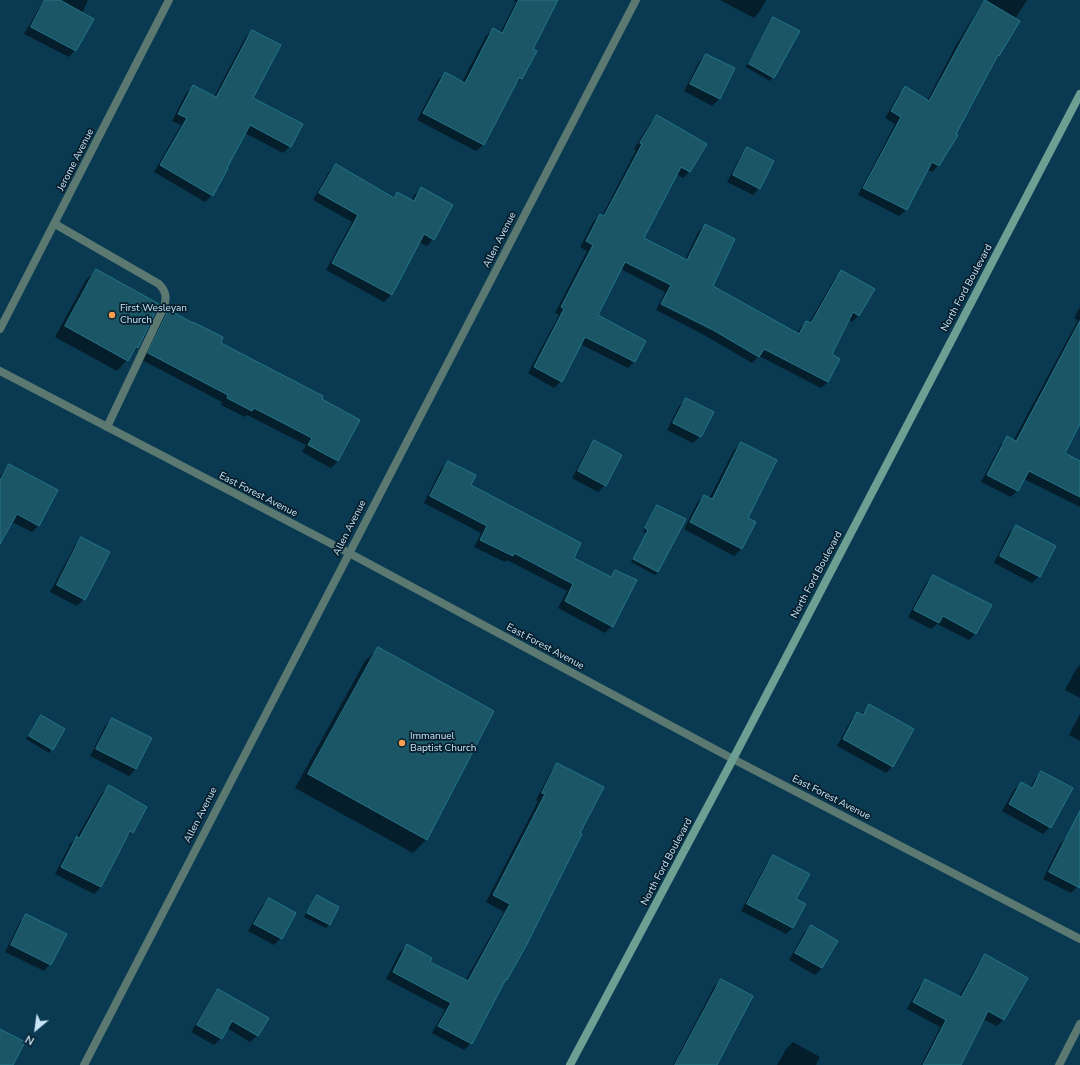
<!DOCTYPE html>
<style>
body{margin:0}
#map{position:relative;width:1080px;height:1065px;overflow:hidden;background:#0a3952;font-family:"Nunito Sans",sans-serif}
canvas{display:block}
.north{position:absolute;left:16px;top:1009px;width:40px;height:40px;-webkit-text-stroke:3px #071f2d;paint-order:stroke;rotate:209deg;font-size:11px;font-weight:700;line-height:16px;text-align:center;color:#c9e6f9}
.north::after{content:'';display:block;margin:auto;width:14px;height:18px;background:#c9e6f9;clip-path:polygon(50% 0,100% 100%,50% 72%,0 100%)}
</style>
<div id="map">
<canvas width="1080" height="1065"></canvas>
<div class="north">N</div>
</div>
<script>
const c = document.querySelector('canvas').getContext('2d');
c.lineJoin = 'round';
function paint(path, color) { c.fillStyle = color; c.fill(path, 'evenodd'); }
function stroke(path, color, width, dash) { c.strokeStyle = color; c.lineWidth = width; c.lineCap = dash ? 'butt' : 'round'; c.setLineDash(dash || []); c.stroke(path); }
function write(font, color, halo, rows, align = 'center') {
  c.font = font + ' "Nunito Sans",sans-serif'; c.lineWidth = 3.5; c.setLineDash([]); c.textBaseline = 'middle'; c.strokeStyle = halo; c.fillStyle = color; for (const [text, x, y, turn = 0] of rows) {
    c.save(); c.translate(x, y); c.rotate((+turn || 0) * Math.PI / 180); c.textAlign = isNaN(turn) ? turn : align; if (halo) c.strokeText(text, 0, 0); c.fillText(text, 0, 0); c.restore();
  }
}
const shadow = new Path2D(`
 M 44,0 L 88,0 L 82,13 L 75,50 L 69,57 L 24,34 Z
 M 513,0 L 556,0 L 531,49 L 535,52 L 521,79 L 514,85 L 483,145 L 476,151 L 417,120 L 438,80 L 445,73 L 462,82 L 486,36 L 493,29 L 500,33 L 516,2 Z
 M 720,0 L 766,0 L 760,11 L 754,18 Z
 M 984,0 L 1027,0 L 1015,19 L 998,55 L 994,60 L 955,134 L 956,135 L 938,166 L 932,172 L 927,169 L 906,210 L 899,216 L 858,195 L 895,124 L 885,118 L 899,94 L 905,88 L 927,101 L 956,45 Z
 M 773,18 L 773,77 L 770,81 L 746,67 L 770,21 Z
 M 252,31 L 252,98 L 302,124 L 290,146 L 283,153 L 245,133 L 212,195 L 205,202 L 154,172 L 181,125 L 172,121 L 186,93 L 193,87 L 214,97 L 245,38 Z
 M 706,55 L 734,69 L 719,99 L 712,106 L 684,91 L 699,62 Z
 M 657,116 L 689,172 L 683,178 L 676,174 L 643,238 L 685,260 L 698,232 L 705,225 L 712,286 L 797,334 L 800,328 L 806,322 L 809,323 L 835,278 L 841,271 L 859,315 L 852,322 L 848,319 L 830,355 L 828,382 L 821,388 L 759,356 L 752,363 L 706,336 L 656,310 L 665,292 L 621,269 L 596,315 L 645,341 L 634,362 L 628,368 L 580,344 L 561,381 L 554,388 L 528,373 L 559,315 L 555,313 L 587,251 L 580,247 L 593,222 L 600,215 L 602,216 L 636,150 L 634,149 L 650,123 Z
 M 747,149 L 759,188 L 753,195 L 727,182 L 741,156 Z
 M 336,165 L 392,198 L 397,193 L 411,201 L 414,195 L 421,189 L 433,239 L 427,246 L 419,242 L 391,295 L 384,302 L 326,270 L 352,222 L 313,200 L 329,172 Z
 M 96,270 L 138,348 L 117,371 L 55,337 L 86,280 Z
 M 1080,307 L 1080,422 L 1063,453 L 1080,462 L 1080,507 L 1024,479 L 1017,491 L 1011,497 L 981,482 L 1001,444 L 1008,438 L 1013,441 L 1078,320 L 1074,318 Z
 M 169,311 L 219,343 L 359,420 L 338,461 L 331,468 L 302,452 L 306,445 L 247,415 L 245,417 L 221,405 L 222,402 L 142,360 L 162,318 Z
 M 686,399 L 700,436 L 693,443 L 667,430 L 679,406 Z
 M 595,441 L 605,485 L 598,492 L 572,478 L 588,448 Z
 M 741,443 L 746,518 L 755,523 L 741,549 L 734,556 L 684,529 L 697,503 L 704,496 L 709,499 L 734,450 Z
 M 448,462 L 470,486 L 572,558 L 609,577 L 615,571 L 612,626 L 605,633 L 558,608 L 567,591 L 507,560 L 505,562 L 474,547 L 481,533 L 424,503 L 441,469 Z
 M 9,465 L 39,525 L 32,532 L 12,522 L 0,542 L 0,477 L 3,472 Z
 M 657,506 L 658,572 L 655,575 L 631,562 L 646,533 L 643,532 L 654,509 Z
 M 1016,526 L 1039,576 L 1032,583 L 994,563 L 1009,533 Z
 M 82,539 L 84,599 L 77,606 L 50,592 L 75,545 Z
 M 933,576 L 976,633 L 969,640 L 937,624 L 931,629 L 908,617 L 926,583 Z
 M 379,648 L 493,711 L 426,840 L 413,853 L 295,788 L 365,661 Z
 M 1080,665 L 1080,698 L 1065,690 L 1076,669 Z
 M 870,705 L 893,766 L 886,773 L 837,746 L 851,720 L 857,713 L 861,715 Z
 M 1080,714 L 1080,741 L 1069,735 Z
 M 41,717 L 64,730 L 49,753 L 26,739 Z
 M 112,719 L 136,769 L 129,776 L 90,756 L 105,726 Z
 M 558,764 L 525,946 L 503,982 L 471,1043 L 464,1050 L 432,1033 L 445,1010 L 386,979 L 400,952 L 407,946 L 429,962 L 465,981 L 504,912 L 486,902 L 538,801 L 536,800 L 551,771 Z
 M 1042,772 L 1050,827 L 1043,834 L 1002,811 L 1014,790 L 1021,783 L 1030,788 L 1035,779 Z
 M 109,787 L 132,832 L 125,839 L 101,887 L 94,894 L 55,874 L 70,844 L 77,837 L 102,793 Z
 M 1067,837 L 1080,844 L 1080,882 L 1078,886 L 1071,893 L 1043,879 L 1060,844 Z
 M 773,856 L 795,899 L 792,928 L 786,934 L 741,911 L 767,863 Z
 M 317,896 L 338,907 L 329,925 L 326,928 L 304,917 L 314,899 Z
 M 269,899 L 281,938 L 274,945 L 248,931 L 262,906 Z
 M 27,915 L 50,964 L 44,971 L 5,952 L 20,922 Z
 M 811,926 L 822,968 L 815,975 L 789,960 L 804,933 Z
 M 985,955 L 1004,1019 L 997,1026 L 983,1019 L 960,1065 L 921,1065 L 940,1027 L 907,1009 L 919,987 L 926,980 L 959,997 L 979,962 Z
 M 721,980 L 715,1065 L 673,1065 L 714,987 Z
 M 218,990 L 267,1018 L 257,1036 L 250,1042 L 227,1028 L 221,1038 L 214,1045 L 191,1032 L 212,997 Z
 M 793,1042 L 820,1057 L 816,1065 L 777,1065 L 786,1049 Z`);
const building = new Path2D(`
 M 45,0 L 60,0 L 94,19 L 76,51 L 31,27 Z
 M 519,0 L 558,0 L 533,49 L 537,51 L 522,79 L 519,78 L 484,145 L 423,113 L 445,72 L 465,83 L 493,28 L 502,33 Z
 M 985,0 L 1020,21 L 999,56 L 998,55 L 956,134 L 958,135 L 939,166 L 932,162 L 907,210 L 863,188 L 901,117 L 891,111 L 905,86 L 929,101 L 963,38 Z
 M 773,17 L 800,31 L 774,78 L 749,64 Z
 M 252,30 L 281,45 L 253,98 L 303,124 L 291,147 L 250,125 L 227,168 L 228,168 L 213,196 L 160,165 L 187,118 L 178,114 L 193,85 L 216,97 Z
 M 706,54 L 735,68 L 720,99 L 690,84 Z
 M 657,115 L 707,144 L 690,172 L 681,167 L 644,238 L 687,260 L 705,224 L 735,239 L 713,286 L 799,334 L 806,321 L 811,323 L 841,270 L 875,289 L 859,316 L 853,312 L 832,354 L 840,359 L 828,382 L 764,349 L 759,357 L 713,330 L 661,304 L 671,285 L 625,262 L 598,315 L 646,341 L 635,362 L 585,337 L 562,382 L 534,367 L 564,309 L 561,307 L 593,245 L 586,241 L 600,214 L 604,216 L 642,144 L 640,143 Z
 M 747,147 L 774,161 L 760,189 L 733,175 Z
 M 336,164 L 394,198 L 397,192 L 414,201 L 421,187 L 453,205 L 434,240 L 424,234 L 392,295 L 332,263 L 358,215 L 319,193 Z
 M 96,269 L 159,304 L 138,348 L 136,347 L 128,361 L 65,326 Z
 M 169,310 L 193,323 L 193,322 L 223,337 L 221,343 L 323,396 L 322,399 L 360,420 L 338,461 L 308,445 L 312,438 L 254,408 L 252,411 L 227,398 L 228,395 L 148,353 Z
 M 1080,321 L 1080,424 L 1065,453 L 1080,461 L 1080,497 L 1029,471 L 1018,491 L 987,475 L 1007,436 L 1016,441 Z
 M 686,398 L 714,412 L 701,437 L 673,423 Z
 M 594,440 L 622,455 L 606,486 L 578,471 Z
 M 741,442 L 777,460 L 748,518 L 756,522 L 742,549 L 690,522 L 704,495 L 712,499 Z
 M 448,461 L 476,475 L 471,485 L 581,543 L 574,558 L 611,577 L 615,570 L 637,580 L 613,627 L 565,601 L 573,584 L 514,553 L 513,556 L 480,540 L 487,526 L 430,496 Z
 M 9,464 L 58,490 L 39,526 L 17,514 L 0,544 L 0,481 Z
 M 657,505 L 686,519 L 658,572 L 633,559 L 648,530 L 645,528 Z
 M 1016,525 L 1056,546 L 1040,577 L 1000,556 Z
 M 81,537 L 110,552 L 85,600 L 57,585 Z
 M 933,575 L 992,605 L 976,634 L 943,616 L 939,623 L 914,610 Z
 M 378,647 L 494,711 L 427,840 L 308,774 Z
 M 869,704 L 914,729 L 893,767 L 843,739 L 857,712 L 863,715 Z
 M 41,715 L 65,729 L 53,750 L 29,736 Z
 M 112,718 L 152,738 L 136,769 L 96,749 Z
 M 557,763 L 604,787 L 580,833 L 582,834 L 526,946 L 507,980 L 506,979 L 472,1044 L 438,1026 L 451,1003 L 393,972 L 407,944 L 432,958 L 430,962 L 468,981 L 510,904 L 493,895 L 545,794 L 542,793 Z
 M 1041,771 L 1073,788 L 1051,828 L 1009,804 L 1021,782 L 1032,788 Z
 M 109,785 L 147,807 L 133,833 L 130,831 L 101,887 L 61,867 L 77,836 L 79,838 Z
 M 1080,811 L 1080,888 L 1049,872 Z
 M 773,855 L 810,874 L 796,899 L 806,904 L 793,928 L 747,904 Z
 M 317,895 L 339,907 L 330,925 L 307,913 Z
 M 269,898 L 296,913 L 282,939 L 254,924 Z
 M 26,914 L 67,934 L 51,965 L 11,945 Z
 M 811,925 L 838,941 L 822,968 L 795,953 Z
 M 985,954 L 1028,978 L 1004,1020 L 988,1011 L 961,1065 L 923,1065 L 946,1020 L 913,1002 L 925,979 L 961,997 Z
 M 721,979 L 753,996 L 734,1032 L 717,1065 L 675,1065 Z
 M 218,989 L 269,1018 L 258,1036 L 232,1021 L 222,1039 L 197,1025 Z
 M 0,1029 L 25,1042 L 13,1065 L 0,1065 Z`);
const service = new Path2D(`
 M 55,224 L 159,284 C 166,291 167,297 164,307 L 107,427`);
const minor = new Path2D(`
 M 0,329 L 169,0
 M 84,1065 L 636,0
 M 1059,1065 L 1080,1024`);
const tertiary = new Path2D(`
 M 0,371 L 349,553 L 733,759 L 1080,939`);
const secondary = new Path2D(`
 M 570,1065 L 733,759 L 1080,94`);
const markers = [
 [112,315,4,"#fc9e52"],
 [402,743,4,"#fc9e52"]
];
const streetNames = [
 ["Jerome Avenue",76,160,-63],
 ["Allen Avenue",500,240,-63],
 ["North Ford Boulevard",967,288,-62],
 ["East Forest Avenue",258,495,27],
 ["Allen Avenue",350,528,-63],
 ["North Ford Boulevard",817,575,-62],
 ["East Forest Avenue",545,647,28],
 ["East Forest Avenue",831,798,27],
 ["Allen Avenue",201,815,-63],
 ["North Ford Boulevard",667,862,-62]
];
const poiNames = [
 ["First Wesleyan",120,309],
 ["Church",120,321],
 ["Immanuel",410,737],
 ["Baptist Church",410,749]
];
paint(shadow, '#0007');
paint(building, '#1a5665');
stroke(building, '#247589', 1);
stroke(service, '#5b7971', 8);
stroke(minor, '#5b7971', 8);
stroke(tertiary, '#5b7971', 8);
stroke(secondary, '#6e9f93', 8);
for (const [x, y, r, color] of markers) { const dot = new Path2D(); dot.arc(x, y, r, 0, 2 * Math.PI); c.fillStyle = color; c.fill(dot); stroke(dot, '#071f2d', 1.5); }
write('10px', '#c9e6f9', '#071f2d', streetNames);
write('10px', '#c9e6f9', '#071f2d', poiNames, 'left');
</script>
